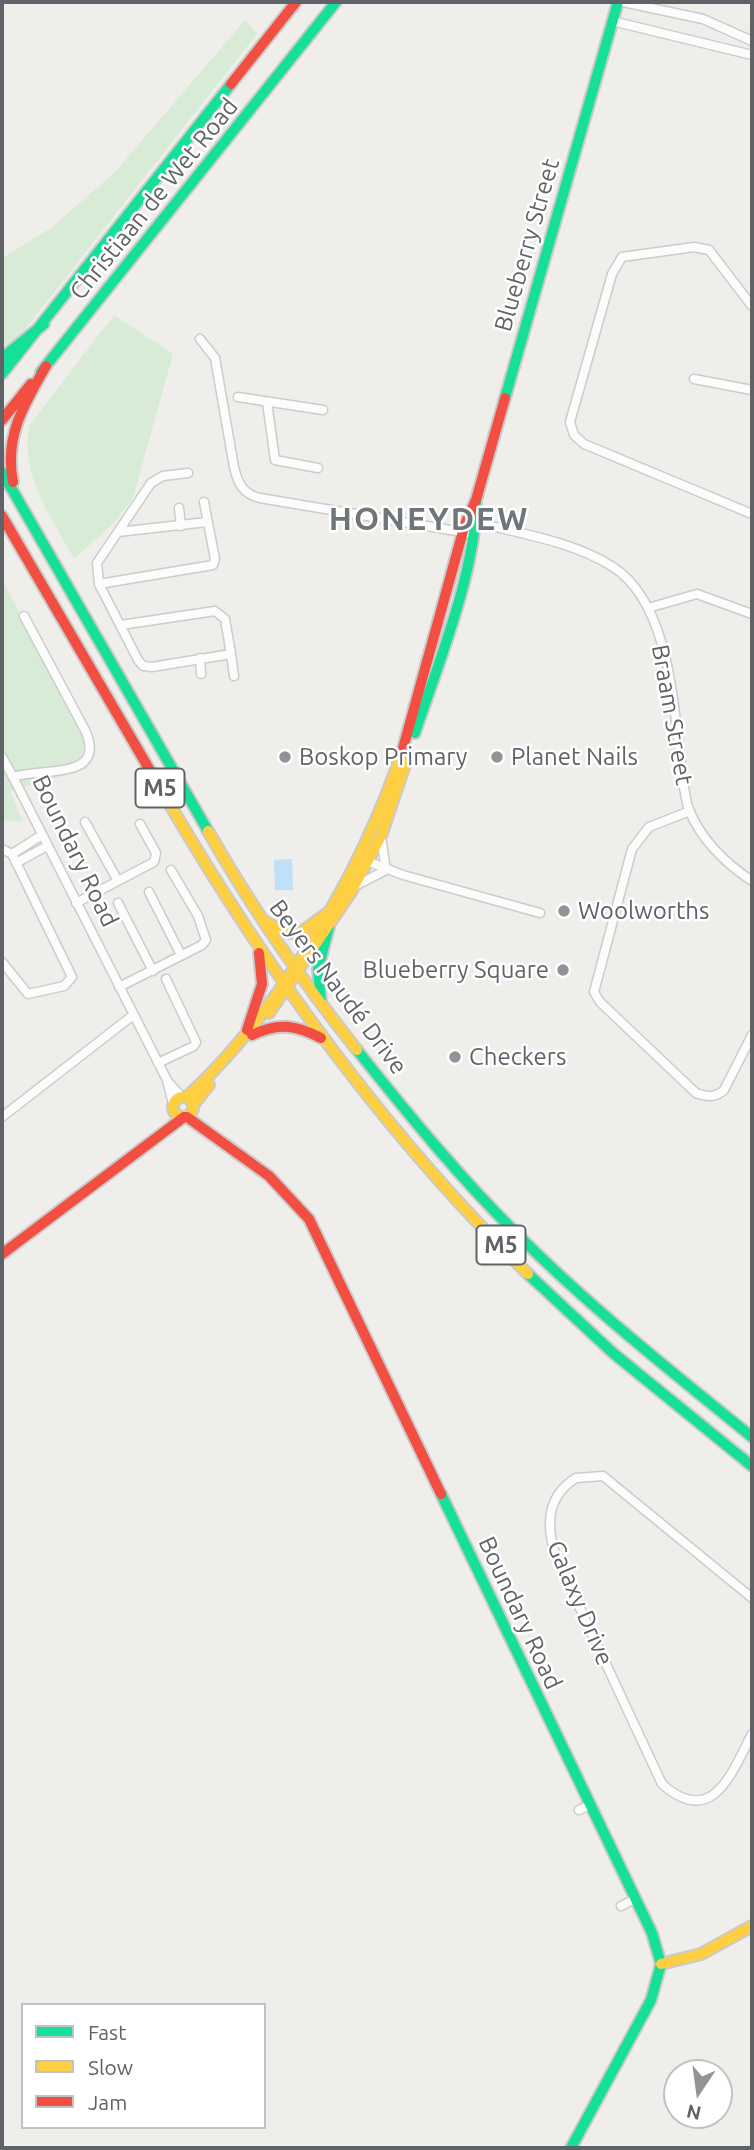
<!DOCTYPE html>
<meta charset="utf-8">
<style>
body{margin:0}
#map{position:relative;width:754px;height:2150px;overflow:hidden;background:#efeeea;font-family:Ubuntu,sans-serif}
canvas{display:block}
.frame{position:absolute;inset:0;border:4px solid #5f6368;pointer-events:none}
.legend{position:absolute;left:21px;top:2003px;width:245px;height:126px;box-sizing:border-box;background:#fff;border:2px solid #bfc1c3;margin:0;padding:9px 12px;list-style:none;font-size:21px;color:#5f6368}
.legend li{display:flex;align-items:center;gap:14px;height:35px}
.legend b{width:35px;border:2px solid #bfc1c3}
.north{position:absolute;left:663px;top:2059px;width:70px;height:70px;box-sizing:border-box;background:#fff;border:2px solid #bfc1c3;border-radius:50%;rotate:193deg;font-size:19px;font-weight:700;line-height:28px;text-align:center;color:#5f6368}
.north::after{content:'';display:block;margin:auto;width:24px;height:32px;background:#919496;clip-path:polygon(50% 0,100% 100%,50% 72%,0 100%)}
</style>
<div id="map">
<canvas width="754" height="2150"></canvas>
<div class="frame"></div>
<ul class="legend">
<li><b style="height:9px;background:#16e098"></b>Fast</li>
<li><b style="height:9px;background:#ffcf43"></b>Slow</li>
<li><b style="height:9px;background:#f24e42"></b>Jam</li>
</ul>
<div class="north">N</div>
</div>
<script>
const c = document.querySelector('canvas').getContext('2d');
c.lineJoin = 'round';
function paint(path, color) { c.fillStyle = color; c.fill(path, 'evenodd'); }
function stroke(path, color, width, dash) { c.strokeStyle = color; c.lineWidth = width; c.lineCap = dash ? 'butt' : 'round'; c.setLineDash(dash || []); c.stroke(path); }
function write(font, color, halo, rows, align = 'center') {
  c.font = font + ' Ubuntu,sans-serif'; c.lineWidth = 5; c.setLineDash([]); c.textBaseline = 'middle'; c.strokeStyle = halo; c.fillStyle = color; for (const [text, x, y, turn = 0] of rows) {
    c.save(); c.translate(x, y); c.rotate((+turn || 0) * Math.PI / 180); c.textAlign = isNaN(turn) ? turn : align; if (halo) c.strokeText(text, 0, 0); c.fillText(text, 0, 0); c.restore();
  }
}
const green = new Path2D(`
 M 245,20 L 257,34 L 23,332 L 2,351 L 2,258 L 51,228 L 114,173 Z
 M 114,315 L 173,354 L 133,498 L 113,524 L 74,559 C 51,515 20,477 29,426 Z
 M 2,580 L 87,738 L 87,769 L 10,791 L 23,822 L 2,820 Z`);
const water = new Path2D(`
 M 292,859 L 293,890 L 275,890 L 274,860 Z`);
const street = new Path2D(`
 M 623,2 L 703,19 L 752,41
 M 612,21 L 752,55
 M 752,306 L 709,250 L 694,247 L 622,257 L 612,274 L 570,422 L 574,435 L 584,444 L 752,514
 M 200,339 L 215,358 L 234,467 C 238,484 243,494 260,498 L 474,534
 M 694,379 L 752,390
 M 238,397 L 323,410
 M 267,402 L 275,460 L 318,468
 M 179,508 L 181,526
 M 471,521 C 517,533 573,541 613,567 C 669,603 673,703 681,763 C 683,778 684,796 689,810 C 702,841 725,863 752,881
 M 118,532 L 207,522
 M 99,584 L 213,565 L 215,559 L 204,502
 M 648,608 L 697,594 L 752,614
 M 24,616 L 85,730 C 108,781 42,767 13,777 L 167,1080 L 173,1104
 M 121,625 L 215,611 L 225,619 L 231,654 L 152,667 L 143,666 L 138,660 L 99,584 L 97,563 L 151,483 L 163,476 L 188,473
 M 231,654 L 234,676
 M 200,658 L 201,674
 M 2,757 L 13,777
 M 690,811 L 649,827 L 632,849 L 594,992 L 600,1002 L 696,1093 C 707,1097 715,1098 724,1090 L 752,1035
 M 85,822 L 118,881
 M 2,849 L 12,854 L 72,977 L 64,986 L 28,994 L 2,962
 M 12,854 L 42,835
 M 362,859 L 403,875 L 540,913
 M 16,863 L 47,846
 M 357,885 L 386,870 L 381,836
 M 149,892 L 181,955
 M 76,903 L 154,862 L 156,853 L 140,824
 M 118,903 L 153,971
 M 119,987 L 202,945 L 206,940 L 198,916 L 171,870
 M 158,1063 L 194,1046 L 196,1042 L 166,979
 M 169,1083 L 181,1096
 M 2,1117 L 132,1016
 M 752,1598 L 603,1476 L 576,1478 C 545,1497 546,1529 557,1559 L 662,1784 C 713,1829 732,1772 752,1734
 M 579,1810 L 588,1806
 M 621,1906 L 635,1899`);
const fast = new Path2D(`
 M 2,358 L 44,324
 M 41,372 L 336,2
 M 2,374 L 231,84
 M 505,398 L 618,2
 M 2,472 L 208,831
 M 415,733 C 437,667 476,571 476,503
 M 321,1002 L 318,969 L 329,927
 M 357,1050 C 408,1114 460,1178 518,1235 C 591,1308 672,1372 752,1437
 M 528,1274 L 613,1353 L 752,1466
 M 441,1494 L 652,1933 L 661,1964 L 651,2000 L 571,2148`);
const slow = new Path2D(`
 M 166,798 C 267,971 385,1134 528,1274
 M 208,831 C 252,908 302,981 357,1050
 M 264,921 L 284,932 L 299,934 L 329,912
 M 269,1013 L 351,892 L 381,836 L 406,762
 M173 1107a10 10 0 1 1 20 0a10 10 0 1 1-20 0Z
 M 187,1097 C 280,1011 362,872 402,752
 M 194,1104 L 209,1085
 M 661,1964 L 701,1954 L 752,1926`);
const jam = new Path2D(`
 M 231,84 L 296,2
 M 2,420 L 31,384
 M 13,482 C 4,437 24,404 46,366
 M 2,516 L 166,798
 M 402,752 L 465,524 L 476,500 L 505,398
 M 247,1030 L 262,984 L 259,953
 M 252,1035 C 278,1022 296,1025 321,1038
 M 187,1117 L 269,1176 L 309,1219 L 441,1494
 M 2,1254 L 184,1117`);
const markers = [
 [285,757,7,"#919496"],
 [497,757,7,"#919496"],
 [564,911,7,"#919496"],
 [563,970,7,"#919496"],
 [455,1057,7,"#919496"]
];
const shields = [
 [160,788,49],
 [501,1245,49]
];
const shieldNames = [
 ["M5",160,788],
 ["M5",501,1245]
];
const streetNames = [
 ["Christiaan de Wet Road",154,199,-51],
 ["Blueberry Street",527,245,-74],
 ["Braam Street",672,715,80],
 ["Boundary Road",75,851,64],
 ["Beyers Naudé Drive",338,987,53],
 ["Galaxy Drive",580,1603,67],
 ["Boundary Road",520,1613,65]
];
const poiNames = [
 ["Boskop Primary",299,757],
 ["Planet Nails",511,757],
 ["Woolworths",578,911],
 ["Blueberry Square",549,970,"right"],
 ["Checkers",469,1057]
];
const districtNames = [
 ["HONEYDEW",429,519]
];
paint(green, '#d8ebd6');
paint(water, '#bfe0f9');
stroke(street, '#cbcccc', 11);
stroke(fast, '#cacacb', 14);
stroke(slow, '#cacacb', 14);
stroke(jam, '#cacacb', 14);
stroke(street, '#fdfcfc', 8);
stroke(fast, '#16e098', 10);
stroke(slow, '#ffcf43', 10);
stroke(jam, '#f24e42', 10);
for (const [x, y, r, color] of markers) { const dot = new Path2D(); dot.arc(x, y, r, 0, 2 * Math.PI); c.fillStyle = color; c.fill(dot); stroke(dot, '#fff', 2.5); }
for (const [x, y, w] of shields) { const box = new Path2D(); box.roundRect(x - w / 2, y - 19.5, w, 39, 5); c.fillStyle = '#fff'; c.fill(box); stroke(box, '#5f6368', 2); }
write('bold 23px', '#5f6368', null, shieldNames);
write('24px', '#5f6368', '#fff', streetNames);
write('24px', '#5f6368', '#fff', poiNames, 'left');
c.letterSpacing = '2px';
write('bold 32px', '#70757a', '#fff', districtNames);
c.letterSpacing = '0px';
</script>
